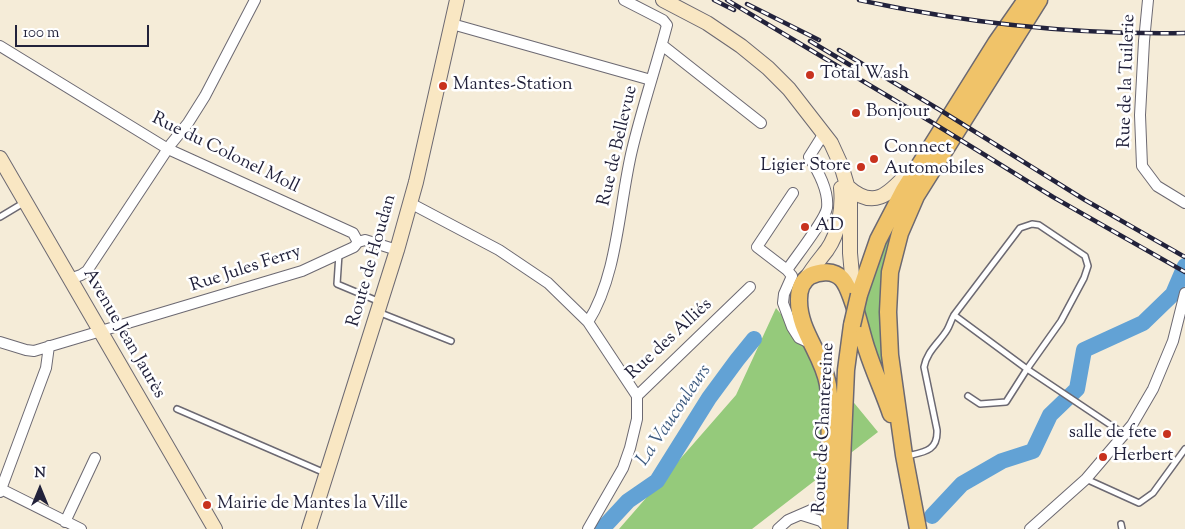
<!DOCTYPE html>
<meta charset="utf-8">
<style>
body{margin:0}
#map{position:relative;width:1185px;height:529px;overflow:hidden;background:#f5ecd8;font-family:"Sorts Mill Goudy",serif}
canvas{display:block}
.north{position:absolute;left:15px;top:464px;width:50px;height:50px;-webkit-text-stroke:4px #fff;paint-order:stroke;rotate:0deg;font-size:14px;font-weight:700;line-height:20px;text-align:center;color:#22223b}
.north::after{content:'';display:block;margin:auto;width:18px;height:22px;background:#22223b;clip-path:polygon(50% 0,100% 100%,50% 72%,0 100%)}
.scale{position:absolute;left:15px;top:25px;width:134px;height:22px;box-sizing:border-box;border:2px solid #22223b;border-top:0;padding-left:6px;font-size:15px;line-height:18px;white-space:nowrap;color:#22223b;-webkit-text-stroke:4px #fff;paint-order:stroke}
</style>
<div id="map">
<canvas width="1185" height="529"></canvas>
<div class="north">N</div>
<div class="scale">100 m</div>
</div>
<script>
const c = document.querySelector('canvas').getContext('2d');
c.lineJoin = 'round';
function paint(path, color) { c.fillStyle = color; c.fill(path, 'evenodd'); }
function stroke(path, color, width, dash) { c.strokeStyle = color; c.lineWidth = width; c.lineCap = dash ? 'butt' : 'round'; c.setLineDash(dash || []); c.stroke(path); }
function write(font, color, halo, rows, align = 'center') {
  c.font = font + ' "Sorts Mill Goudy",serif'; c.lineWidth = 5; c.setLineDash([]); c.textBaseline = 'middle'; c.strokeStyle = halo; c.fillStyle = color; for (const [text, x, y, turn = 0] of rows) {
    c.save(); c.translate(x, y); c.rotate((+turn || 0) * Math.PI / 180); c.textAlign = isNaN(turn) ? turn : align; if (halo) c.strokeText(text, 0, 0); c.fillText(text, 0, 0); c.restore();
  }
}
const green = new Path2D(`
 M 896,214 L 885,374 L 872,344 L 864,306 L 868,287 Z
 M 776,308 L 878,432 L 752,529 L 619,529 L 736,395 Z`);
const river = new Path2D(`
 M 932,516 L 962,484 L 1002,461 L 1033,451 L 1050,415 L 1077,389 L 1084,350 L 1143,323 L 1173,294 L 1185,266
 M 602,529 L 628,501 L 657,481 L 709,398 L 737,360 L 754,339`);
const service = new Path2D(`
 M 0,217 L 25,202
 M 339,254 L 337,284 L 380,302
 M 378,312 L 451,341
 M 968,396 L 980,404 L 1006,402 L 1027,369 L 1124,434
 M 177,409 L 325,473
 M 907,456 C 924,452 938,451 937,430 L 924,367 C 927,351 939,343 947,330 C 950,325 951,320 954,315 L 1020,228 L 1032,224 L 1039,225 L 1085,256 L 1088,266 L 1084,278 L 1061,321 L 1027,369 L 954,315
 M 1086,479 L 1139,503 L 1153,493 L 1185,449
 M 1121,524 L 1122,529`);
const minor = new Path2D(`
 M 1148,0 L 1144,41 L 1140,115 L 1142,166 L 1157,186 L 1185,203
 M 452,24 L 651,80
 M 662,45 L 761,123
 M 0,46 L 168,149 L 353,233 L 358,242
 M 410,203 L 499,250 L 548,283 L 588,322 L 637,396 L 637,419 L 630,448 L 623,468 L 588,529
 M 787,270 C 795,258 825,220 827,208 C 829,190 818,171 809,157 L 821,138 L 826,136
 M 792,276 L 787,270 L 757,247 L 793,193
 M 792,276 L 784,294 L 783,303 L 792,327 L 799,338 L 812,344
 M 70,279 L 81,275 L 87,271 L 171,144 L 188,123 L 205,96 L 255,0
 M 588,322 C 618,275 619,204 632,150 C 642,108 656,67 667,25 L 663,20 L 624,0
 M 0,342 L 26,350 L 34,351 L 302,271 L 354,247 L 358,242 L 365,240 L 397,250
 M 637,396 L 750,287
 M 1,489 L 81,529
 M 0,492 L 46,368 L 49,346
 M 802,515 L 821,521 L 829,529
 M 65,522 L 95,458
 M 778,529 L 788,520 L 818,507 L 828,495
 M 1030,529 L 1086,479 L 1132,425 L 1153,389 L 1173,341 L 1185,293`);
const secondary = new Path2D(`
 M 663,0 L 707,23 L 741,46 L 768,68 L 789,89 L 831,143 L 841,165 L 850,195 L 850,253 L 854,297
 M 0,158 L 215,529
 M 848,187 C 876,212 891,191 911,170
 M 806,279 C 812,268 820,259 827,250 C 839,233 843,208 841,188
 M 309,529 L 397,250 L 416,182 L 457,0`);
const primary = new Path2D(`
 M 859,295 L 878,240 L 904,190 L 996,43 L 1026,0
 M 830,529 C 829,518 828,506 828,495 C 827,458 833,421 828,385 C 823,354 798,331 799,299 C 799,290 802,281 810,276 C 820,271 834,270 842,279 C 853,291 861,333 867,350 C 874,372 884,393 891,414
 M 839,529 L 846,370 L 852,325
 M 918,529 L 904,455 L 890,355 L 888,312 L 890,272 L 900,233 L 916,196 L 1039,0`);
const rail = new Path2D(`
 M 714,0 L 734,10
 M 727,0 L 933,123 L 1053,197 L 1185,272
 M 859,0 C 966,23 1075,35 1185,33
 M 747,4 L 819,40
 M 810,41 L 855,68
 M 839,50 L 940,110 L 1085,200 L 1185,257`);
const primaryBridge = new Path2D(`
 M 852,325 L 859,295`);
const markers = [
 [810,75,5,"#c8321e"],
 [443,86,5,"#c8321e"],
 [856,113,5,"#c8321e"],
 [874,159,5,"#c8321e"],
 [861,167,5,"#c8321e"],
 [805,227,5,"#c8321e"],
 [1167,434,5,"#c8321e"],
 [1103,457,5,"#c8321e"],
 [207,505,5,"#c8321e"]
];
const poiNames = [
 ["Total Wash",820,75],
 ["Mantes-Station",453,86],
 ["Bonjour",866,113],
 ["Connect",884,149],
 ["Automobiles",884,170],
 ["Ligier Store",851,167,"right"],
 ["AD",815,227],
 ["salle de fete",1157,434,"right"],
 ["Herbert",1113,457],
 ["Mairie de Mantes la Ville",217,505]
];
const streetNames = [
 ["Rue de la Tuilerie",1128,81,-88],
 ["Rue de Bellevue",619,146,-77],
 ["Rue du Colonel Moll",225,154,26],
 ["Route de Houdan",373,261,-74],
 ["Rue Jules Ferry",246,270,-18],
 ["Avenue Jean Jaurès",123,334,60],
 ["Rue des Alliés",670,340,-43],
 ["Route de Chantereine",825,428,-87]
];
const waterNames = [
 ["La Vaucouleurs",675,416,-56]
];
paint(green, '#95ca7b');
stroke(river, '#62a2d5', 16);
stroke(service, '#6c6972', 8);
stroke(minor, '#6c6972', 12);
stroke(secondary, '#6c6972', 16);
stroke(primary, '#6c6972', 19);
stroke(service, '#fff', 5);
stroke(minor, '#fff', 10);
stroke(secondary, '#f9e7c3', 14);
stroke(primary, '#f0c369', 16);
stroke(rail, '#22223b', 4.5);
stroke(rail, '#fff', 2.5, [8]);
stroke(primaryBridge, '#6c6972', 19, []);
stroke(primaryBridge, '#f0c369', 16);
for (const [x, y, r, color] of markers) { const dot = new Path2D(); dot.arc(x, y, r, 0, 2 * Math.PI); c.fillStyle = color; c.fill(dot); stroke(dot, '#fff', 2); }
write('18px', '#22223b', '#fff', poiNames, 'left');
write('18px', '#22223b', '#fff', streetNames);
write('italic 19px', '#3f5c80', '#fff', waterNames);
</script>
